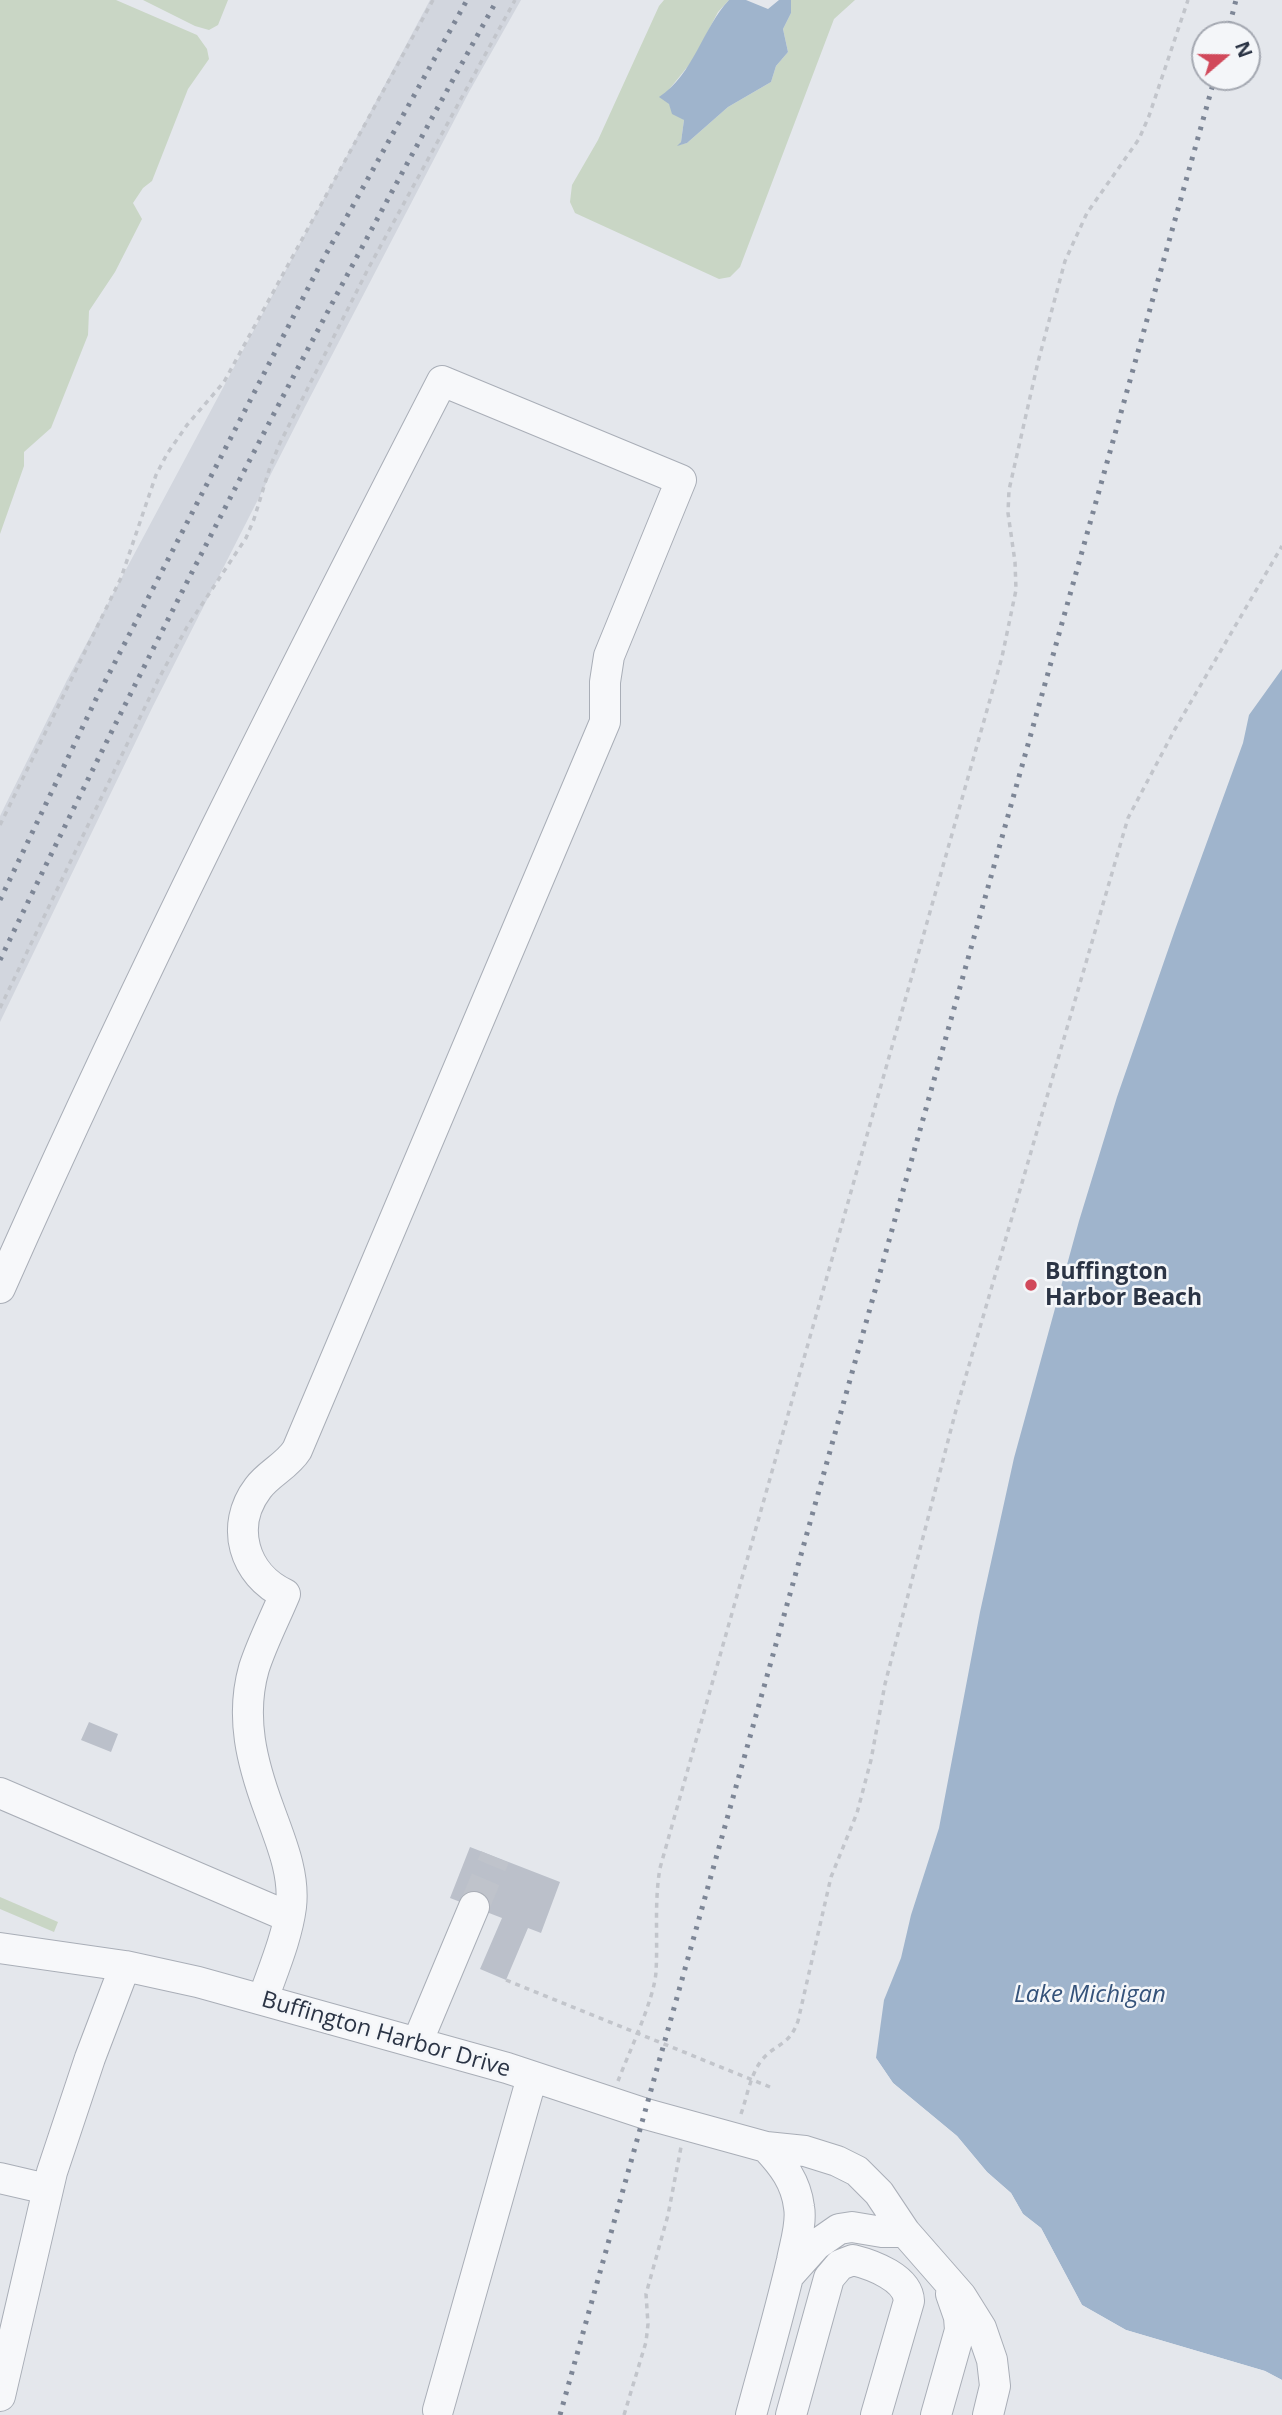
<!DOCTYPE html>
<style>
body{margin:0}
#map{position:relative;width:1282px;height:2415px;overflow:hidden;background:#e4e7ec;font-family:"Open Sans",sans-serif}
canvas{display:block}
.north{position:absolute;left:1191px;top:21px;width:70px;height:70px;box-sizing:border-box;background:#f4f6f9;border:2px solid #a4a8b1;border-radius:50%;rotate:70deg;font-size:19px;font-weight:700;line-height:28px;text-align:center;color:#2b3445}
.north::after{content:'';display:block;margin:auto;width:24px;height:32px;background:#d1495b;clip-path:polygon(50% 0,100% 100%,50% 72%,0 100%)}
</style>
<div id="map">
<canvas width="1282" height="2415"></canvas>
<div class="north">N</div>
</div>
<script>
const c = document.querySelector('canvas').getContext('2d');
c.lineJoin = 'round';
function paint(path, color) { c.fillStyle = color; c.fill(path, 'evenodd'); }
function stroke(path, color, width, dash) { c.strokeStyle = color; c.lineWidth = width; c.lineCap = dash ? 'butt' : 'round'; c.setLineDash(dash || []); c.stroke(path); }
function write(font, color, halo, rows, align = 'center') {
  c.font = font + ' "Open Sans",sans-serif'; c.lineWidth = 5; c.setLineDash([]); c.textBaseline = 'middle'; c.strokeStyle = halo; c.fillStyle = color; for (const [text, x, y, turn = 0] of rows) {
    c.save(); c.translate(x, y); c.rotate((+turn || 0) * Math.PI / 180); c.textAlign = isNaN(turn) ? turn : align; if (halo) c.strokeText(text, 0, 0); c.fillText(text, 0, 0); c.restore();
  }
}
const built = new Path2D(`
 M 430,0 L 521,0 L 469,92 L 306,405 L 153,706 L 0,1022 L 0,816 L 67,680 Z`);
const green = new Path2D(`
 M 0,0 L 116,0 L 197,35 L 207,49 L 209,59 L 188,89 L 152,181 L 143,188 L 133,203 L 142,219 L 115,272 L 89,311 L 88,335 L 51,428 L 24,452 L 24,466 L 0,534 Z
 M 143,0 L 228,0 L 218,25 L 209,30 L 195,26 Z
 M 664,0 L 729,0 L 718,12 L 693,60 L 667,92 L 669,104 L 684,120 L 681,142 L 679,145 L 687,143 L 728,107 L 771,82 L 776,66 L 788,52 L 783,29 L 791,13 L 791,0 L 855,0 L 834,19 L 740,267 L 730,277 L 719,279 L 575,213 L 570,202 L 572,185 L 598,140 L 659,6 Z
 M 0,1897 L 58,1922 L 54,1932 L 0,1909 Z`);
const water = new Path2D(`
 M 729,0 L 746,0 L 768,9 L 779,0 L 791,0 L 791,13 L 783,29 L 788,52 L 776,66 L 771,82 L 728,107 L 687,143 L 677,146 L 681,142 L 684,120 L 672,114 L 669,104 L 659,97 C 694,74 702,29 729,0 Z
 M 1282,669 L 1282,2380 L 1265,2371 L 1126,2330 L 1082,2305 L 1041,2228 L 1023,2214 L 1011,2193 L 987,2172 L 957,2136 L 893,2083 L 876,2058 L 884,2000 L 901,1958 L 911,1915 L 939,1828 L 980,1612 L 1014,1458 L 1079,1221 L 1117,1097 L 1176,927 L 1243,743 L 1249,715 Z`);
const pier = new Path2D(`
 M 876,2058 L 893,2083 L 957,2136 L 987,2172 L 1011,2193 L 1023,2214 L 1041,2228 L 1082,2305 L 1126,2330 L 1265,2371 L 1282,2380 L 1282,2384 L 1264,2375 L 1125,2333 L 1079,2308 L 1039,2230 L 1021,2216 L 1009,2196 L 984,2174 L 955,2139 L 890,2085 L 877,2066 Z`);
const building = new Path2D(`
 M 89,1722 L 118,1734 L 111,1752 L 81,1740 Z
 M 470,1847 L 560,1882 L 541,1933 L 528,1928 L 506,1980 L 480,1969 L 502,1918 L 450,1898 Z`);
const minorTunnel = new Path2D(`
 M 474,1907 L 495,1857`);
const path = new Path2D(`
 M 0,825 L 121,578 L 156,475 L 167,454 L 187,425 L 224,382 L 433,0
 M 0,1008 L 158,680 L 187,627 L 246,538 L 254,519 L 270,467 L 280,443 L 368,269 L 515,0
 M 618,2081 C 629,2052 654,2000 656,1972 C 658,1937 654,1903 660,1868 L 1002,657 L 1016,590 L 1015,562 L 1008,513 L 1009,490 L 1038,362 L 1065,261 L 1087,213 L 1139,139 L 1149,116 L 1188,0
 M 741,2114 C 747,2097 750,2076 761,2061 C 775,2043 789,2047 798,2021 L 831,1877 L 857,1813 L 871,1760 L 885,1684 L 956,1410 L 1128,818 L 1175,729 L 1282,546
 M 624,2415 L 646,2342 L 648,2324 L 646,2294 L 668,2215 L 681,2147`);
const minor = new Path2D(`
 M 0,1288 C 136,980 288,680 442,381 L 681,480 L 609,656 L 605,682 L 605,722 L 297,1450 C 287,1466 269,1473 258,1488 C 229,1526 244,1575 285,1594 C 275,1618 262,1643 254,1668 C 240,1717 252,1763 269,1809 C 280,1840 295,1873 291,1907 C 287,1938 273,1970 263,1999
 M 0,1793 L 289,1917
 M 0,1948 L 125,1966 L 198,1982 L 507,2068 L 646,2114 L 766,2147 L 805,2151 L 837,2161 L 857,2171 L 879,2193 L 905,2232 L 961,2296 L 981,2328 L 992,2360 L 995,2386 L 988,2415
 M 417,2043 L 474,1907
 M 0,2178 L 47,2189
 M 791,2273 L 816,2245 L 839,2229 L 852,2227 L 882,2232 L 905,2232
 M 0,2396 L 52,2172 L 90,2058 L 125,1966
 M 438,2410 L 532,2077
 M 751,2415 C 765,2363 780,2312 792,2260 C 795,2244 802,2223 799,2207 C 796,2182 783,2165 766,2147
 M 791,2415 L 829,2278 L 840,2265 L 853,2260 C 873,2265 908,2278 909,2301 L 876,2415
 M 936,2415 L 960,2330 L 959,2317 L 951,2294`);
const rail = new Path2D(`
 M 1227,35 L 1236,0
 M 0,900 L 96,699 L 320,265 L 467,0
 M 0,960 C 156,635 322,315 497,0
 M 560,2415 L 1215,77`);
const pathBridge = new Path2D(`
 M 506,1980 L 770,2087`);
const markers = [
 [1031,1285,7,"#d1495b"]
];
const poiNames = [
 ["Buffington",1045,1272],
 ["Harbor Beach",1045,1298]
];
const streetNames = [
 ["Buffington Harbor Drive",386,2035,16]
];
const waterNames = [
 ["Lake Michigan",1090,1995]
];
paint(built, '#d2d6de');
paint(green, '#c9d6c5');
paint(water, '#9fb4cc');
paint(pier, '#e4e7ec');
paint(building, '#bbc0ca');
stroke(minorTunnel, '#bfc3cb', 30, [30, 15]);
stroke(minor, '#a9aeb7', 32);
stroke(path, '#c2c5cb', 3.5, [5, 5]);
stroke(minor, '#f7f8fa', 30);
stroke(rail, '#7d8696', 5, [3.5, 7]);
stroke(pathBridge, '#c2c5cb', 3.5, [5, 5]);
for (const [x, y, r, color] of markers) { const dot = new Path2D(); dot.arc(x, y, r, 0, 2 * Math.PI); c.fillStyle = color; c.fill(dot); stroke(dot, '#f4f6f9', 2.5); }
write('bold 23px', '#2b3445', '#f4f6f9', poiNames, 'left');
write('23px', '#2b3445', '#f4f6f9', streetNames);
write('italic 24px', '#34527a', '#f4f6f9', waterNames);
</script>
